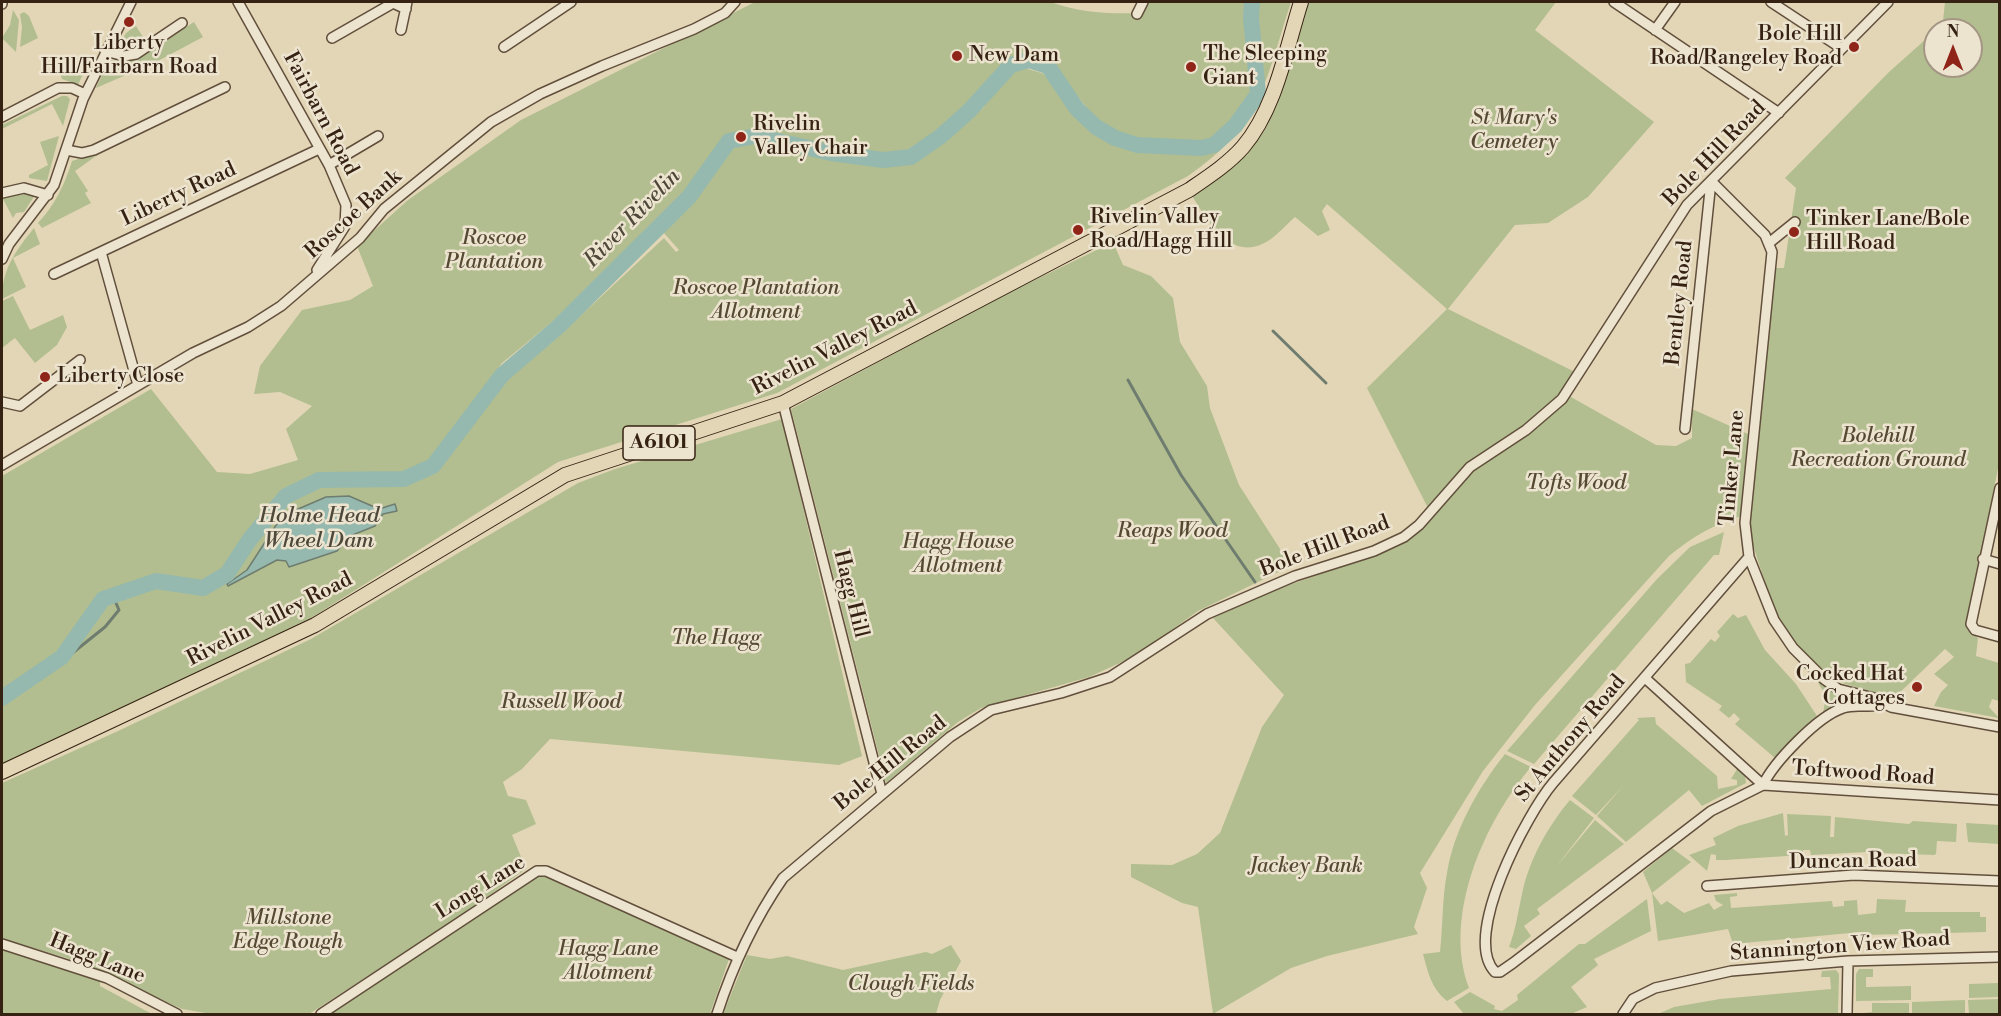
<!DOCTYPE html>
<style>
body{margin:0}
#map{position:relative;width:2001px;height:1016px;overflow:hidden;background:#e3d6b6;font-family:"Libre Bodoni",serif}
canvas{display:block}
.frame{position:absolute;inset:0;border:3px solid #362213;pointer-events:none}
.north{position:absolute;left:1923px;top:18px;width:60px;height:60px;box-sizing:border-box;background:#ede4d0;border:2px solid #a49684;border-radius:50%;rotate:0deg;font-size:16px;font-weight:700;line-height:24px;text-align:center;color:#362213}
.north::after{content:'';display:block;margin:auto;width:21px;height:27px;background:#8f2418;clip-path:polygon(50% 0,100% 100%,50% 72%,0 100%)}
</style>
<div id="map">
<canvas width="2001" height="1016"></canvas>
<div class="frame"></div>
<div class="north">N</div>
</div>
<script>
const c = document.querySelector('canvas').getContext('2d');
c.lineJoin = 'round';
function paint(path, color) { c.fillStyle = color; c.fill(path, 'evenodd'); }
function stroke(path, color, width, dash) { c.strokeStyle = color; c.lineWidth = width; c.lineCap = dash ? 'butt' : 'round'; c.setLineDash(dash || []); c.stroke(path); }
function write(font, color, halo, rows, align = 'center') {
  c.font = font + ' "Libre Bodoni",serif'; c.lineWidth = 5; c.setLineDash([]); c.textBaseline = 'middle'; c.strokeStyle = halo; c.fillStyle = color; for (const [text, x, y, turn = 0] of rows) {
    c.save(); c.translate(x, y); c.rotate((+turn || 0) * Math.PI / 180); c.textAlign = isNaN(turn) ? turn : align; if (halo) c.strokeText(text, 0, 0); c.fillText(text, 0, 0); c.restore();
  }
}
const green = new Path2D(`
 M 755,2 L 1050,2 C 1082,13 1107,14 1141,13 L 1146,2 L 1291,2 C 1265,82 1262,125 1188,176 L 777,393 L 558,462 L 289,632 L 2,764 L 2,702 L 60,664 L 107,604 L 153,586 L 197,591 L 206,589 L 230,575 L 253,541 L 289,501 L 323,485 L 405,483 L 429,474 L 502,383 L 547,342 L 549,345 L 664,238 L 676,252 L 679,250 L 663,232 L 694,200 L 735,142 L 758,139 L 785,144 L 815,156 L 859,164 L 888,165 L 917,160 L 983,108 L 1000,83 L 1014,71 L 1024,68 L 1042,73 L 1048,78 L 1071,111 C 1092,114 1104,148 1132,147 L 1130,136 L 1112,131 L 1093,116 L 1052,63 L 1029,57 L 1008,63 L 959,115 L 914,152 L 885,156 L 814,146 L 782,134 L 751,131 L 728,137 L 680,198 L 564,312 L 502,363 L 429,464 L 403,476 L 322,477 L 283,494 L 249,535 L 227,572 L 200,584 L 156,577 L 101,596 L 58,656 L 2,696 L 2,476 L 151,389 L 217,472 L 250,474 L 298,460 L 286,429 L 312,406 L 280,392 L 254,394 L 260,366 L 302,310 L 350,300 L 373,286 L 357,246 L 408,200 L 521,120 Z
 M 1309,2 L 1556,2 L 1535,30 L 1654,122 L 1588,197 L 1548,223 L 1515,225 L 1448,309 L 1579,374 L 1570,389 L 1571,397 L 1656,445 L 1676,446 L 1692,438 L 1692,409 L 1748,434 L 1741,516 C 1713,525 1692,537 1669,556 L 1535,705 L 1483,771 L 1420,873 L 1427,888 L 1414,927 L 1418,934 L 1327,956 L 1291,968 L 1213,1014 L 1198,907 L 1182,903 L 1131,877 L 1131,864 L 1172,865 L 1197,854 L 1220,833 L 1262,727 L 1284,695 L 1213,618 L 1269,592 L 1375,555 L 1421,531 L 1447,494 L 1430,512 L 1367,388 L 1447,309 L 1327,204 L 1322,211 L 1330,230 L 1318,236 L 1295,217 C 1287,224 1279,233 1271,239 C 1232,266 1208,222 1191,194 L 1247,155 L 1267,126 Z
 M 1945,2 L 1999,2 L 1999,463 L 1968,620 L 1969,631 L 1978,638 L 1976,656 L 1999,663 L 1999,701 L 1992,699 L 1989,707 L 1999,718 L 1934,706 L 1941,692 L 1948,685 L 1934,674 L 1954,657 L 1945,649 L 1894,698 L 1835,681 L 1795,643 L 1775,613 L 1749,533 L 1775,268 L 1784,268 L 1796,188 L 1785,178 L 1889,72 L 1935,31 L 1935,66 L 1971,66 L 1971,30 L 1936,30 L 1943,21 Z
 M 13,10 L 19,20 L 16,52 L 2,38 L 10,25 Z
 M 24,12 L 29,16 L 38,38 L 20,47 L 22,27 L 20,14 Z
 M 194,22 L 203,37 L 156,62 L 96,88 L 109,60 L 133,60 Z
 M 136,26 L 145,40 L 133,49 L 118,51 L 117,48 L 126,33 Z
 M 75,58 L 90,59 L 78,85 L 62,79 L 57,64 Z
 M 62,96 L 67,96 L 70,99 L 63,126 L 52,104 L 2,129 L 2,125 Z
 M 59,136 L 47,181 L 29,178 L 29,175 L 48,165 L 40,142 Z
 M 103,151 L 75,171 L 88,191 L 85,193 L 91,203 L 42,228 L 38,223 C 55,205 65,184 72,161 Z
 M 18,190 L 35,195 L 24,212 L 16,213 L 13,218 L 2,197 Z
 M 34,228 L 40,244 L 13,258 L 26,287 L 2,299 C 1,270 17,249 34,228 Z
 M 1113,242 L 1123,265 L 1151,276 L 1173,298 L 1180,342 L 1207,386 L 1210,408 L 1239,485 L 1291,566 L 1198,611 L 1135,656 L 1089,677 L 981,708 L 958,722 L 886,783 L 791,409 L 998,298 Z
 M 13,296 L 30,330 L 63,315 L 67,327 L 57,345 L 35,363 L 15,338 L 2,348 L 2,301 Z
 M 782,419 L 862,756 L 839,765 L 550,739 L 522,769 L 503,782 L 508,796 L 526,800 L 536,824 L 512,835 L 526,869 L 453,921 L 309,1014 L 206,1013 L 182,1009 L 67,958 L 2,939 L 2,783 L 116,732 L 311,639 L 578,483 L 615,469 Z
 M 1724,532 L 1719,555 L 1714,555 L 1534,764 L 1507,751 L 1657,579 L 1690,547 Z
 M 1733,614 L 1738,618 L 1746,615 L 1765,650 L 1796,684 L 1817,716 L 1775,758 L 1735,724 L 1740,719 L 1734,713 L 1729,718 L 1719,710 L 1722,706 L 1686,682 L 1685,664 L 1690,663 L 1711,639 L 1715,642 L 1720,636 L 1717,632 Z
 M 1816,679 L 1838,694 L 1869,701 L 1842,704 L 1823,713 L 1826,696 Z
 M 1655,717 L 1656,724 L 1717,776 L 1718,789 L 1737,785 L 1737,780 L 1731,779 L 1737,769 L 1745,776 L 1746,783 L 1702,806 L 1689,790 L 1626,842 L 1597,816 L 1623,786 L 1596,815 L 1572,796 L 1639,720 L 1637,718 Z
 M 1505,754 L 1531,767 C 1484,822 1442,917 1469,988 L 1447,1001 C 1431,988 1428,972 1423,954 L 1440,952 C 1443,926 1442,899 1447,873 C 1454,830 1478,788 1505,754 Z
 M 1570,800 L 1594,818 L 1556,867 L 1595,820 L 1624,844 L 1537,909 L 1540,914 L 1524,926 L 1531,936 L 1516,949 L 1509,947 C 1516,929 1518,912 1522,894 C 1529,860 1548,826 1570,800 Z
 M 1783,813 L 1785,836 L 1788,835 L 1787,814 L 1831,816 L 1830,837 L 1834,837 L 1835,817 L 1909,824 L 1913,821 L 1957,824 L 1956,842 L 1937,841 L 1936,854 L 1934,855 L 1879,853 L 1875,848 L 1868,848 L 1868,852 L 1811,855 L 1810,850 L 1803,850 L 1803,855 L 1725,860 L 1716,860 L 1716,855 L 1711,854 L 1707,871 L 1689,855 L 1716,845 L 1713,838 L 1738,826 Z
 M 1966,823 L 1999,825 L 1999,844 L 1968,842 Z
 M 1672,848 L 1691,862 L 1652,893 L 1661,905 L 1667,901 L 1684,913 L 1709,903 L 1714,910 L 1723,905 L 1716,901 L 1714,895 L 1737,893 L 1737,896 L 1730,897 L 1731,908 L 1832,901 L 1833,907 L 1844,906 L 1844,901 L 1857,900 L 1858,915 L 1876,913 L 1877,899 L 1906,900 L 1905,912 L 1980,912 L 1980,917 L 1986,917 L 1986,932 L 1862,935 L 1861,932 L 1733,944 L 1728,929 L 1658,941 L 1652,893 L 1643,872 Z
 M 543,875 L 729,959 L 710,1014 L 328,1014 C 370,987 413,960 455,932 C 477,917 517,878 543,875 Z
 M 1647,899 L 1651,931 L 1594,959 L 1598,965 L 1571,987 L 1587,1007 L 1571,1014 L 1464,1014 L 1454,1002 L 1470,992 L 1495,1006 L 1494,1009 L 1502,1011 L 1518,1000 L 1517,995 L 1579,944 L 1585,944 Z
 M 951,945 L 961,961 L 940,1000 L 936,1014 L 723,1014 L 747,955 L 770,959 L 787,956 L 843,970 L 926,952 L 932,954 Z
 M 2,950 L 15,951 L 100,980 L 100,986 L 152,1014 L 2,1014 Z
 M 1859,969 L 1873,969 L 1873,977 L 1866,977 L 1866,987 L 1911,986 L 1911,1000 L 1856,1001 L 1856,974 Z
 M 1836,970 L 1839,974 L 1838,1014 L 1658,1014 L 1674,1007 L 1720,999 L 1831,989 L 1830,977 L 1821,977 L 1822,971 Z
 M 1998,983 L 1998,997 L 1969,998 L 1969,984 Z
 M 1999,999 L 1999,1014 L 1969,1014 L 1968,1000 Z
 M 1965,1000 L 1965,1014 L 1912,1014 L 1912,1002 Z
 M 1872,1003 L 1909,1003 L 1909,1014 L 1855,1014 L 1872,1012 Z`);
const water = new Path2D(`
 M 349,496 L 379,509 L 395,504 L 397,511 L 383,514 L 375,526 L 350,536 L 337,551 L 289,567 L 286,561 L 277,560 L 228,586 L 227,584 L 247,570 L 282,516 L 326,497 Z`);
const stream = new Path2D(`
 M 1273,331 L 1326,383
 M 1128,380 L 1181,475 L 1255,582
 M 60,658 L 65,659 L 105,627 L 119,610 L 113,596`);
const river = new Path2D(`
 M 2,698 L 62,657 L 103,599 L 156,581 L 203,588 L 227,574 L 250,539 L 286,496 L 319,480 L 404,479 L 433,466 L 502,375 L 558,327 L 689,197 L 729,141 L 756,136 L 831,153 L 883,160 L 911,157 L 941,136 L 969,111 L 1011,65 L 1029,60 L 1048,66 L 1077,109 L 1096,127 L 1115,138 L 1137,145 L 1201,148 L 1214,145 L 1235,126 L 1258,94 L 1251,18 L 1252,2`);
const minor = new Path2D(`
 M 238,2 L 329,165 L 346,205 L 345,226 L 317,270
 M 1614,2 L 1779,113
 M 1771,2 L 1841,48
 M 2,4 L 2,2
 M 1137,14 L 1143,2
 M 401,30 L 407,2
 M 1655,30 L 1675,2
 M 332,38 L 393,3 L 406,9
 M 504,47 L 571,2
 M 105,51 L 124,56 L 136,54 L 182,23
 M 2,117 L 58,88 L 72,88 L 85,94
 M 66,150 L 82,153 L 94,150 L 225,87
 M 329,165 L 378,136
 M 1711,181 L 1765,235 L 1772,252 L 1745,523 L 1749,557 L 1774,620 L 1793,648 L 1824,679 L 1838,689 L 1874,698 L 1891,707 L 2000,727
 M 2,193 L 24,188 L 48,195
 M 1769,243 L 1795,222
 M 101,252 L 138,385
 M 2,259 L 9,244 L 54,185 L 83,99 L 131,2
 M 54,274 L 319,149
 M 2,402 L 20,406 L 80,360
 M 783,403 L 882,794
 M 1685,429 L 1711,181
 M 2,465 L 193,353 L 248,327 L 281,306 L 360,238 L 384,209 L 491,122 L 540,94 L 602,66 L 694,29 L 725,13 L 735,2
 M 2000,488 L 1971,624 L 1975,630 L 2000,637
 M 1749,557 L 1553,783 C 1527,814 1461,937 1495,972 L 1500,972 L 1513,963 L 1711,811 L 1763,785 L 2000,800
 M 1983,559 L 2000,564
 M 1645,678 L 1763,785 C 1774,762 1818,716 1843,708 C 1856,703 1871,709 1884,704
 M 1707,886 L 1854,875 L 2000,881
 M 2,944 L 107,978 L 177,1014
 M 321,1014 L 537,871 L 546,871 L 737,957
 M 717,1014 C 733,965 754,920 783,878 L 950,737 L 991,710 L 1061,693 L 1110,677 L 1207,614 L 1295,576 L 1374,551 L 1404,537 L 1419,525 L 1470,467 L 1526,430 L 1562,399 L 1687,205 L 1888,2
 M 1623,1014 L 1633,999 L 1655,988 L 1731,971 L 1848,961 L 2000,957
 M 1847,1014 L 1848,961`);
const primary = new Path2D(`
 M 2,772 L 315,625 L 565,475 L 783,403 L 1189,190 C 1208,177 1228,164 1243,147 C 1276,108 1286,49 1301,2`);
const markers = [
 [129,22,6,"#8f2418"],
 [1854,47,6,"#8f2418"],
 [957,56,6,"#8f2418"],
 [1191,67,6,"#8f2418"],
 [741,137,6,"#8f2418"],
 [1078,230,6,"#8f2418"],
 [1794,232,6,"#8f2418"],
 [45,377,6,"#8f2418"],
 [1917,687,6,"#8f2418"]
];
const shields = [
 [659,443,72]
];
const shieldNames = [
 ["A6101",659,443]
];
const poiNames = [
 ["Bole Hill",1842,35,"right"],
 ["Road/Rangeley Road",1842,59,"right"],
 ["Liberty",129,44,"center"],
 ["Hill/Fairbarn Road",129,68,"center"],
 ["The Sleeping",1203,55],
 ["Giant",1203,79],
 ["New Dam",969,56],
 ["Rivelin",753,125],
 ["Valley Chair",753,149],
 ["Rivelin Valley",1090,218],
 ["Road/Hagg Hill",1090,242],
 ["Tinker Lane/Bole",1806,220],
 ["Hill Road",1806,244],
 ["Liberty Close",57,377],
 ["Cocked Hat",1905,675,"right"],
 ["Cottages",1905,699,"right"]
];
const streetNames = [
 ["Fairbarn Road",320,114,62],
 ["Bole Hill Road",1715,154,-46],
 ["Liberty Road",179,195,-25],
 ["Roscoe Bank",354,215,-42],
 ["Bentley Road",1680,303,-84],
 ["Rivelin Valley Road",835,349,-27],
 ["Tinker Lane",1733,468,-85],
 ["Bole Hill Road",1325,547,-21],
 ["Hagg Hill",850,594,76],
 ["Rivelin Valley Road",270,620,-27],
 ["St Anthony Road",1571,739,-50],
 ["Bole Hill Road",891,764,-39],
 ["Toftwood Road",1863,774,4],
 ["Duncan Road",1853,862,-1],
 ["Long Lane",481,888,-32],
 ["Stannington View Road",1840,947,-4],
 ["Hagg Lane",97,959,22]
];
const parkNames = [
 ["St Mary's",1514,119],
 ["Cemetery",1514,143],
 ["Roscoe",494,239],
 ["Plantation",494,263],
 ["Roscoe Plantation",756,289],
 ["Allotment",756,313],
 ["Bolehill",1878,437],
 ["Recreation Ground",1878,461],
 ["Tofts Wood",1576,484],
 ["Reaps Wood",1172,532],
 ["Hagg House",958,543],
 ["Allotment",958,567],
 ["The Hagg",716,639],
 ["Russell Wood",561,703],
 ["Jackey Bank",1306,867],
 ["Millstone",288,919],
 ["Edge Rough",288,943],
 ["Hagg Lane",608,950],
 ["Allotment",608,974],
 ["Clough Fields",911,985]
];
const waterNames = [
 ["River Rivelin",633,219,-46],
 ["Holme Head",319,517],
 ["Wheel Dam",319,542]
];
paint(green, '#b2be8f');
paint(water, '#95b9ae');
stroke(water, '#6f7d70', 1.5);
stroke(stream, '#6f7d70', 3);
stroke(river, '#95b9ae', 16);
stroke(minor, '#614f3c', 12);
stroke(primary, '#362213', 16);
stroke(minor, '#ede4d0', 9);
stroke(primary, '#e3d6b6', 14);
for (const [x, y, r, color] of markers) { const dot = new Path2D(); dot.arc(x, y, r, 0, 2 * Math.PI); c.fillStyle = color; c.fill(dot); stroke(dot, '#ede4d0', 2); }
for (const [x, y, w] of shields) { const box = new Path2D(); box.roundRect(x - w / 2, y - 17, w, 34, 4.5); c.fillStyle = '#ede4d0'; c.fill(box); stroke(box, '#362213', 1.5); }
write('bold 20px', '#362213', null, shieldNames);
write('21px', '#362213', '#ede4d0', poiNames, 'left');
write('21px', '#362213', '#ede4d0', streetNames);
write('italic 21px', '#554932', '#ede4d0', parkNames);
write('italic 22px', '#4e483a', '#ede4d0', waterNames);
</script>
